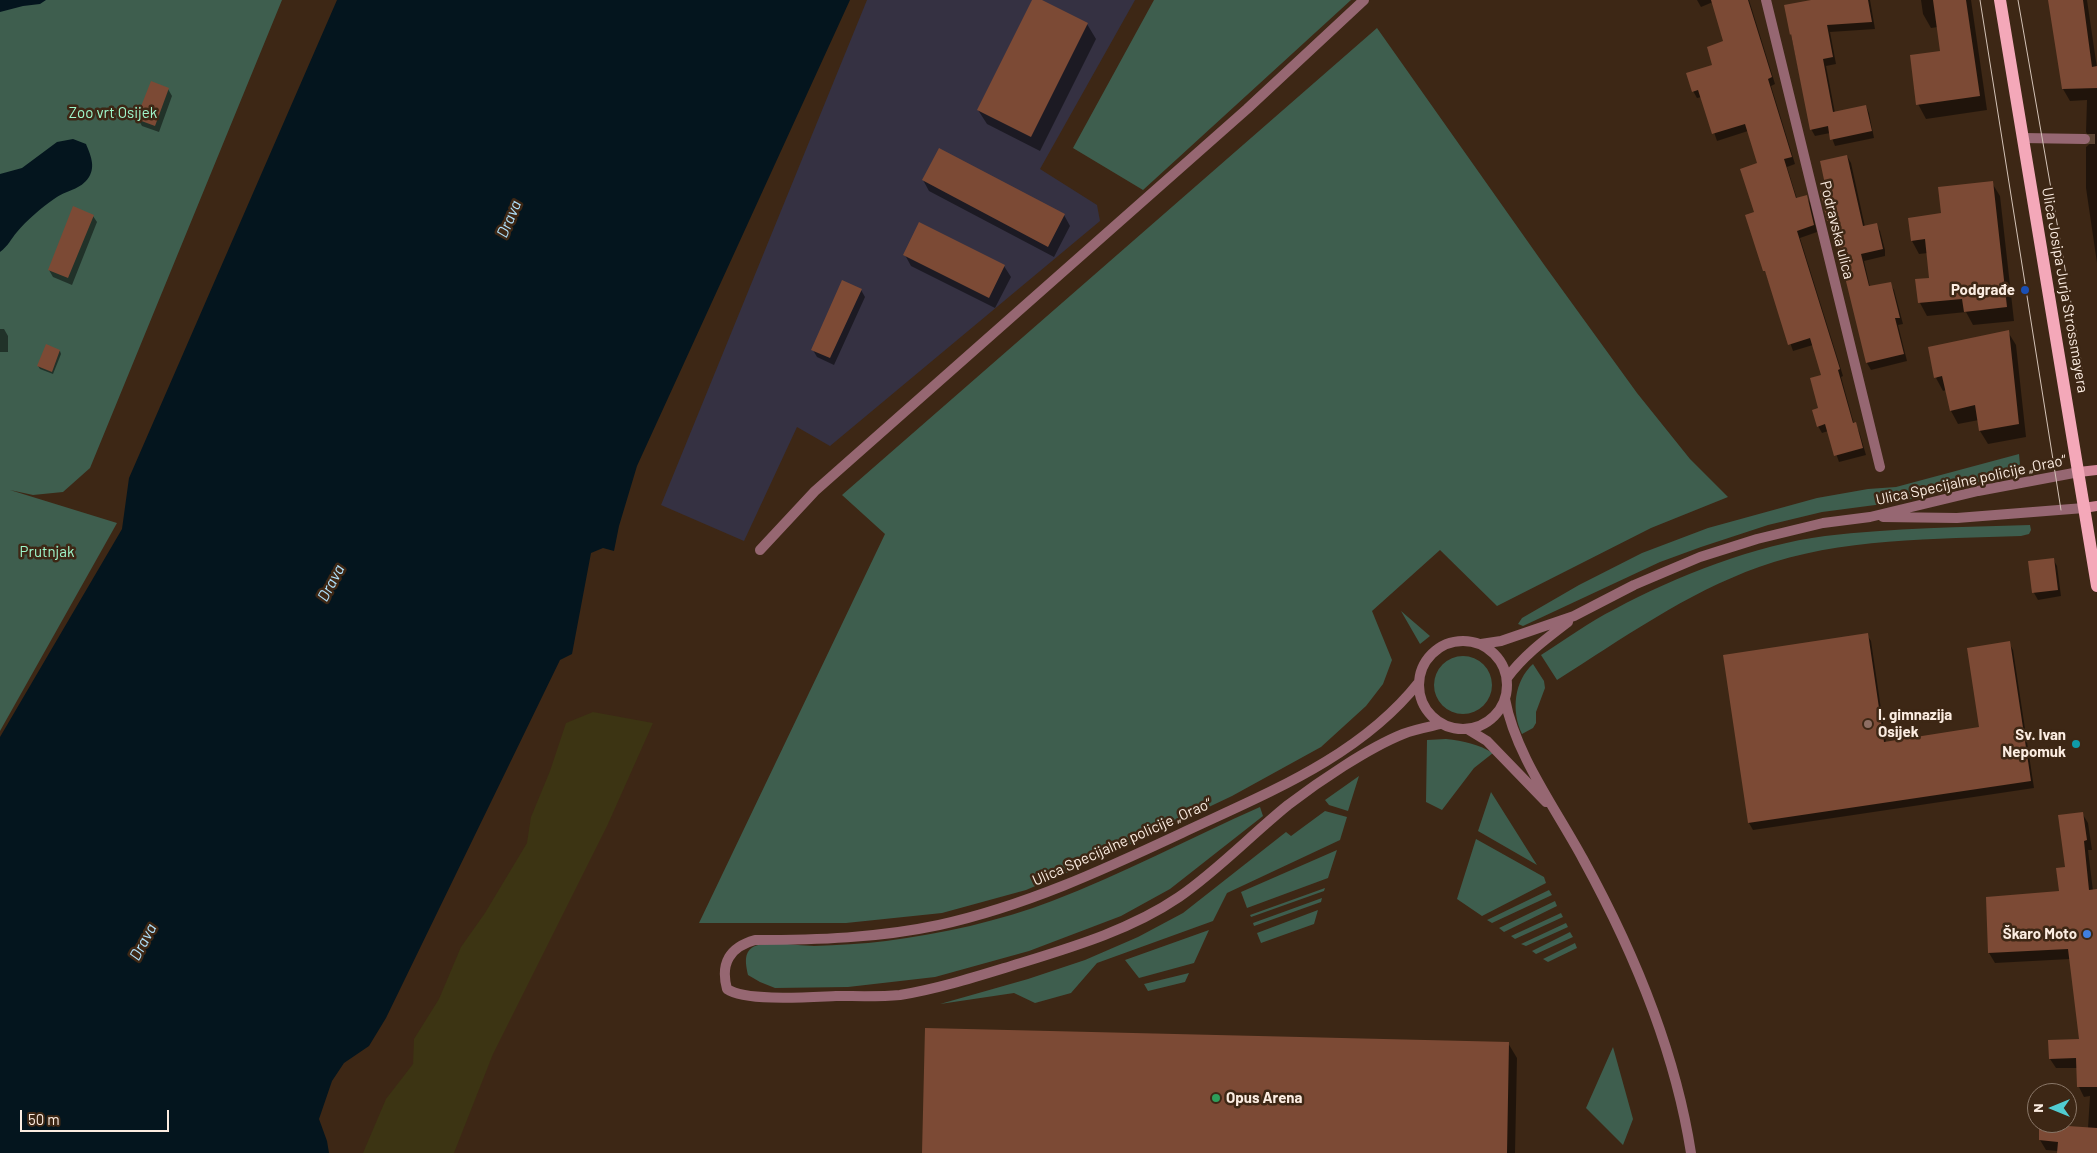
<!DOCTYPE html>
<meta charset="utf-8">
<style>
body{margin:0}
#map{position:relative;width:2097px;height:1153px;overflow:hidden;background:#3d2715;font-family:Barlow,sans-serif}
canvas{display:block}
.north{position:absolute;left:2027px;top:1083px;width:50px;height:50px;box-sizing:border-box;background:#3d2715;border:1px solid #897667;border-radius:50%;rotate:270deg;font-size:14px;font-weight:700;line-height:20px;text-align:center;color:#fbece1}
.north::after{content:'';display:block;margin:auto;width:18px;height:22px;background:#51ccd1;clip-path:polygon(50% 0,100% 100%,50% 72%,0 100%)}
.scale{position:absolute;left:20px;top:1110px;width:149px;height:22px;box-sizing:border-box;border:2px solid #fbece1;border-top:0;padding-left:6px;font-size:15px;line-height:18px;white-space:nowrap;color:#fbece1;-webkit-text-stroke:4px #3d2715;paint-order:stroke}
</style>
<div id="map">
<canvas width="2097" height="1153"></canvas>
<div class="north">N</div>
<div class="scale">50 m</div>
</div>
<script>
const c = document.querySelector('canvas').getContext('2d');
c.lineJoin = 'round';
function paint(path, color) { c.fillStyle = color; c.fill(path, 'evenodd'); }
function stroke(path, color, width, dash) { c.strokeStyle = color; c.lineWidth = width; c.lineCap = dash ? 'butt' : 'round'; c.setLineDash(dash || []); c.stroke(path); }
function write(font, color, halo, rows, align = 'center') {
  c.font = font + ' Barlow,sans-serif'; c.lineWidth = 5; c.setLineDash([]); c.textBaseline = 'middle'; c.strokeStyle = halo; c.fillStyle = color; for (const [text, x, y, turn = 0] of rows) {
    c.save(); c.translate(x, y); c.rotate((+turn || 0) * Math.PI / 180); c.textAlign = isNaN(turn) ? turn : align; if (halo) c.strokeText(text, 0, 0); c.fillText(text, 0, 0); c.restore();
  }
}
const industrial = new Path2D(`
 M 867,0 L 1135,0 L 1040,169 L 1097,205 L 1100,221 L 830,446 L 797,427 L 744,541 L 661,505 Z`);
const green = new Path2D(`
 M 0,0 L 282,0 L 90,468 L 63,492 L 33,495 L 10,490 L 117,523 L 0,731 Z
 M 1154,0 L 1351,0 L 1143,190 L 1073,148 Z
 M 1377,28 L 1545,266 L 1637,393 L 1690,459 L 1728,497 L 1651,528 L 1497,606 L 1440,550 L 1372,611 L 1392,660 L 1383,684 L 1366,706 L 1321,747 L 1232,796 L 1099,859 L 1026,890 L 942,913 L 846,923 L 699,923 L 885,534 L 842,495 Z
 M 2019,454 L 2020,465 L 1990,479 L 1937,493 L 1898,502 L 1822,512 L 1768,525 L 1701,547 L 1660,562 L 1523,626 L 1518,624 L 1522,618 L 1579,585 L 1642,553 L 1708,528 L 1817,498 L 1868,489 L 1896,487 Z
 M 2030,525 L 2031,530 L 2029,534 L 2021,536 C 1938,539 1838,538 1759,567 C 1686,593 1622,639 1557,680 L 1541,655 C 1565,640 1589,622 1615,609 C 1676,576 1756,545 1825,536 C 1893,528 1962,527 2030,525 Z
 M 1401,611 L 1430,636 L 1420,644 Z
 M1434 685a29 29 0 1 1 58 0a29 29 0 1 1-58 0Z
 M 1533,664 L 1544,681 L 1545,688 L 1536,712 L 1536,723 L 1533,728 L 1522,734 C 1511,711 1514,681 1533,664 Z
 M 1446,739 C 1464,741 1478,744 1493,753 L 1474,768 L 1442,810 L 1426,802 L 1427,740 Z
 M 1359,776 L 1348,811 L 1329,805 L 1325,800 Z
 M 1491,792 L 1537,865 L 1478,831 Z
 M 1260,807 L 1263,816 L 1170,889 L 1121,916 L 1029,951 L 935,977 L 848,987 L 775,988 L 760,982 L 748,975 C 746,965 743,953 753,947 C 767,940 798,946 814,946 C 838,945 862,944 886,941 C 941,934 1000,921 1052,901 C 1123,874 1190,838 1260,807 Z
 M 1325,811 L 1347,817 L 1340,840 L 1227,893 L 1213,921 L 1097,963 L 1071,993 L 1035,1003 L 1014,993 L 940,1004 L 1028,979 L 1085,960 L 1138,937 L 1183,913 L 1286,832 L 1291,836 Z
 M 1476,839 L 1544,877 L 1546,883 L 1482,916 L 1457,899 Z
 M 1337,850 L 1328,878 L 1247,908 L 1241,892 Z
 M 1325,888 L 1324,891 L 1251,917 L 1250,915 Z
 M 1549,890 L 1552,895 L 1492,923 L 1487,920 Z
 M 1322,898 L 1321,902 L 1254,926 L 1253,923 Z
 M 1555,901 L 1557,906 L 1504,932 L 1499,928 Z
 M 1318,910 L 1314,924 L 1261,943 L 1257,933 Z
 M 1561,913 L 1563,917 L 1515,939 L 1511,936 Z
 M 1566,923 L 1568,927 L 1526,946 L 1521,944 Z
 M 1209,930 L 1194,963 L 1139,978 L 1125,960 Z
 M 1570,932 L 1573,937 L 1536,954 L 1532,951 Z
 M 1575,943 L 1577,948 L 1548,962 L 1543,959 Z
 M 1189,973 L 1185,982 L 1148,991 L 1144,984 Z
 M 1613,1047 L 1633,1119 L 1623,1145 L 1586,1108 Z`);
const sand = new Path2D(`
 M 593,712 L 653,723 L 608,824 L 493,1054 L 454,1153 L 363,1153 L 386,1099 L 413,1064 L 414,1039 L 439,999 L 461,947 L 485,913 L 527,843 L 531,817 L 550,771 L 566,723 Z`);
const water = new Path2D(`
 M 0,0 L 46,0 L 40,4 L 23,6 L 0,12 Z
 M 337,0 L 850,0 L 637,466 L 619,526 L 614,551 L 603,548 L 591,553 L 572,654 L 560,660 L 386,1018 L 369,1046 L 344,1063 L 332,1081 L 319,1119 L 327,1141 L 329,1153 L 0,1153 L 0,737 L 122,529 L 129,478 Z
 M 73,139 L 86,144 C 90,154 96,166 89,177 C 81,190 66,190 54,199 C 41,208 27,220 17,232 C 11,239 8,246 0,252 L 0,174 L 22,168 L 57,142 Z`);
const shadow = new Path2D(`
 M 1033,0 L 1039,0 L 1087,24 L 1096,39 L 1040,151 L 987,124 L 978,110 Z
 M 1697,0 L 1749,0 L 1775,84 L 1771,86 L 1795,164 L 1787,167 L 1797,199 L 1806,196 L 1810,203 L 1817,232 L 1800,238 L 1843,376 L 1841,377 L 1854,424 L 1859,431 L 1866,455 L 1839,462 L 1828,431 L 1822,433 L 1818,426 L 1822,376 L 1813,345 L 1793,351 L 1765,271 L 1755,213 L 1759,164 L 1748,131 L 1717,141 L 1702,97 L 1697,98 L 1693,91 L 1714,65 L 1724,42 L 1713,2 L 1701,7 Z
 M 1817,0 L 1870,0 L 1875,29 L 1830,32 L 1836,64 L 1826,66 L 1835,113 L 1866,106 L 1869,113 L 1874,138 L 1835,146 L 1830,133 L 1815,136 L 1811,129 L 1785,6 Z
 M 1921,0 L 1971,0 L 1987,110 L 1926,119 L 1918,104 L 1941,52 L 1938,27 L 1931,28 L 1923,14 Z
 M 2050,0 L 2087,0 L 2097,68 L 2097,263 L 2086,188 L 2086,147 L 2092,142 L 2086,132 L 2087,100 L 2070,101 L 2063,89 Z
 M 168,89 L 172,96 L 159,132 L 142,126 L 138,119 Z
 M 1847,156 L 1851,163 L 1865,227 L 1876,224 L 1880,231 L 1885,250 L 1885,256 L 1864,261 L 1870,287 L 1890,283 L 1894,290 L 1903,324 L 1898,325 L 1907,361 L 1871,370 L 1867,363 L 1834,227 L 1832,227 L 1828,220 L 1828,189 Z
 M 923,180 L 1064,215 L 1070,226 L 1054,257 L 929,191 Z
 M 1992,183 L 2000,196 L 2014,321 L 1973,325 L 1966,312 L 1927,316 L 1920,303 L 1930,279 L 1928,253 L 1919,254 L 1912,241 L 1942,214 Z
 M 93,216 L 97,222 L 72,285 L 53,277 L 49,270 Z
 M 905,255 L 1004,266 L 1011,277 L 995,308 L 911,266 Z
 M 861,290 L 865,297 L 834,365 L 817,357 L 813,350 Z
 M 0,329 L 4,329 L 8,336 L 8,352 L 0,352 Z
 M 2008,332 L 2016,345 L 2026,437 L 1988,444 L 1980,431 L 1979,420 L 1958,424 L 1951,411 L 1946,390 L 1943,391 L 1936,378 Z
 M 47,346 L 60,351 L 61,354 L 53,374 L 40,369 L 38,366 Z
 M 2053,559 L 2057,566 L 2061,596 L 2038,600 L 2034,593 L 2029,563 Z
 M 1867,635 L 1871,641 L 1886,743 L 1980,729 L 2009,643 L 2013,650 L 2034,788 L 1753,830 L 1749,823 Z
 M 2082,813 L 2088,823 L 2092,850 L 2088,850 L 2093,891 L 2097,892 L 2097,1153 L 2058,1153 L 2058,1151 L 2046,1150 L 2040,1140 L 2088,1128 L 2090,1096 L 2084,1097 L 2079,1087 L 2078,1068 L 2056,1068 L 2050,1059 L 2080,1040 L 2070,959 L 1995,963 L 1989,953 L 1987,898 L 2060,893 Z
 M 1508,1043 L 1517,1058 L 1515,1153 L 923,1153 Z`);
const building = new Path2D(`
 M 1032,0 L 1042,0 L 1088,23 L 1031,137 L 977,110 Z
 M 1711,0 L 1748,0 L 1772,77 L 1768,79 L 1792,157 L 1784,159 L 1796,198 L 1807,195 L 1814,225 L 1797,231 L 1840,369 L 1838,370 L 1853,423 L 1856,422 L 1863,448 L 1834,456 L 1825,424 L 1817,427 L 1812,410 L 1818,408 L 1810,378 L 1821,375 L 1810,338 L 1788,345 L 1765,271 L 1763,271 L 1745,215 L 1754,212 L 1740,169 L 1757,163 L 1745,124 L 1712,134 L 1698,90 L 1692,92 L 1686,73 L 1712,65 L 1707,47 L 1723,41 Z
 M 1811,0 L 1868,0 L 1872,22 L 1827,25 L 1833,57 L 1823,59 L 1833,112 L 1866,105 L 1872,131 L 1830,140 L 1828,126 L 1810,130 L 1791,34 L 1790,35 L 1784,5 Z
 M 1933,0 L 1966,0 L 1980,96 L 1916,105 L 1910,55 L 1940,51 Z
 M 2048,0 L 2083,0 L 2092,67 L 2097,66 L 2097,88 L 2062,89 Z
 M 151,81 L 169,88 L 155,126 L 136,119 Z
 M 939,148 L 1065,214 L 1048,247 L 922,180 Z
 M 1847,155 L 1863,226 L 1877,223 L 1883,249 L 1861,254 L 1869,286 L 1891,282 L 1900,318 L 1895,318 L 1904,354 L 1866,363 L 1831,220 L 1827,221 L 1820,191 L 1826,189 L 1820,161 Z
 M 1993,181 L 2007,307 L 1964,312 L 1962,299 L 1918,303 L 1915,279 L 1929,278 L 1925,239 L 1911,241 L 1908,218 L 1941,213 L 1938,187 Z
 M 73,206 L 94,215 L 68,278 L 48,270 Z
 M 919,222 L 1005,265 L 989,298 L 903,255 Z
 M 842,280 L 862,289 L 830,358 L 811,350 Z
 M 2009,330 L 2019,424 L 1979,431 L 1975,405 L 1950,411 L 1942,376 L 1934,378 L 1928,347 Z
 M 46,344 L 60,350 L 52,372 L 37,366 Z
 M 2054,558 L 2058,590 L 2032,593 L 2028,561 Z
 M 1868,633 L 1884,742 L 1979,727 L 1967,648 L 2010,641 L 2031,781 L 1748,823 L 1723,655 Z
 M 2083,812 L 2087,840 L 2084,841 L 2089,890 L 2097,889 L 2097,1087 L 2077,1087 L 2076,1058 L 2049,1059 L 2048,1040 L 2079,1039 L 2068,949 L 1988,953 L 1986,897 L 2059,891 L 2056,868 L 2065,867 L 2058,815 Z
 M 925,1028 L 1509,1042 L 1507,1153 L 922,1153 Z
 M 2039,1124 L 2097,1128 L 2097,1153 L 2057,1153 L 2058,1142 L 2039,1140 Z`);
const minorTunnel = new Path2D(`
 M 2085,139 L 2097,139`);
const minor = new Path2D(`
 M 1766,0 L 1880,467
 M 2023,138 L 2085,139
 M 1883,517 L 1957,518 L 2084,508
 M 760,550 L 815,491 L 1247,109 L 1364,0
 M1419 685a44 44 0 1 1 88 0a44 44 0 1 1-88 0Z
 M 1481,644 L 1501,641 L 1574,616 L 1634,585 L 1700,557 L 1757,539 L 1823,523 L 1870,517 L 1978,491 L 2079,472
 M 1507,678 C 1524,655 1546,639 1568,622
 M 1419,682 C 1360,757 1267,793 1182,833 C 1103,870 1025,906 939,925 C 878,938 817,940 755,940 C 730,947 720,963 727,989 C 746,1002 811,997 836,996 C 857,996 879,997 900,995 C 937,989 975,977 1011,966 C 1069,948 1129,931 1179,897 C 1218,870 1251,835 1288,805 C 1318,782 1368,748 1403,734 C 1415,729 1428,727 1441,724
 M 1505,699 C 1515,754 1556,809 1583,859 C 1633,950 1675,1050 1691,1153
 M 1469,730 L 1487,741 L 1546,802`);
const secondary = new Path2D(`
 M 2079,472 L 2097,470
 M 2084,508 L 2097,506`);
const primary = new Path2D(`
 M 2000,0 L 2097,586`);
const tram = new Path2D(`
 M 1980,0 L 2061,510
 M 2018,0 L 2085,383`);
const markers = [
 [2025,290,5,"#1a4fb4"],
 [1868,724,5,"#8d6e63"],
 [2076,744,5,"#0f9aa8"],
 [2087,934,5,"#3f7fe0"],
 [1216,1098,5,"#2e9e5b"]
];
const parkNames = [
 ["Zoo vrt Osijek",113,113],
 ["Prutnjak",47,552]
];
const streetNames = [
 ["Podravska ulica",1837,230,76],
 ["Ulica Josipa Jurja Strossmayera",2065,290,80],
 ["Ulica Specijalne policije „Orao“",1971,480,-12],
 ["Ulica Specijalne policije „Orao“",1122,842,-24]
];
const poiNames = [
 ["Podgrađe",2015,290],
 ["I. gimnazija",1878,715,"left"],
 ["Osijek",1878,732,"left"],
 ["Sv. Ivan",2066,735],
 ["Nepomuk",2066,752],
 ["Škaro Moto",2077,934],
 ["Opus Arena",1226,1098,"left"]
];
const waterNames = [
 ["Drava",509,219,-67],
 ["Drava",331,583,-62],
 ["Drava",143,942,-62]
];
paint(industrial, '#353142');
paint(green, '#3e5e4e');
paint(sand, '#3c3413');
paint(water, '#04151e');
paint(shadow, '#0007');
paint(building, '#7c4a35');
stroke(minorTunnel, '#5a4534', 10, [10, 5]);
stroke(minor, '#966772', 10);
stroke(secondary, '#d18899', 10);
stroke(primary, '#f4a8b9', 12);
stroke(tram, '#d4c3b7', 1);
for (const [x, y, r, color] of markers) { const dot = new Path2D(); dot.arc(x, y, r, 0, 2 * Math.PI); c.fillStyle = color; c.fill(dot); stroke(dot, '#3d2715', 2); }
write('15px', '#9ff8cc', '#3d2715', parkNames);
write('15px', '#fbece1', '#3d2715', streetNames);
write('bold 15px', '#fbece1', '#3d2715', poiNames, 'right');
write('italic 16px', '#b0e1fc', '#3d2715', waterNames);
</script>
